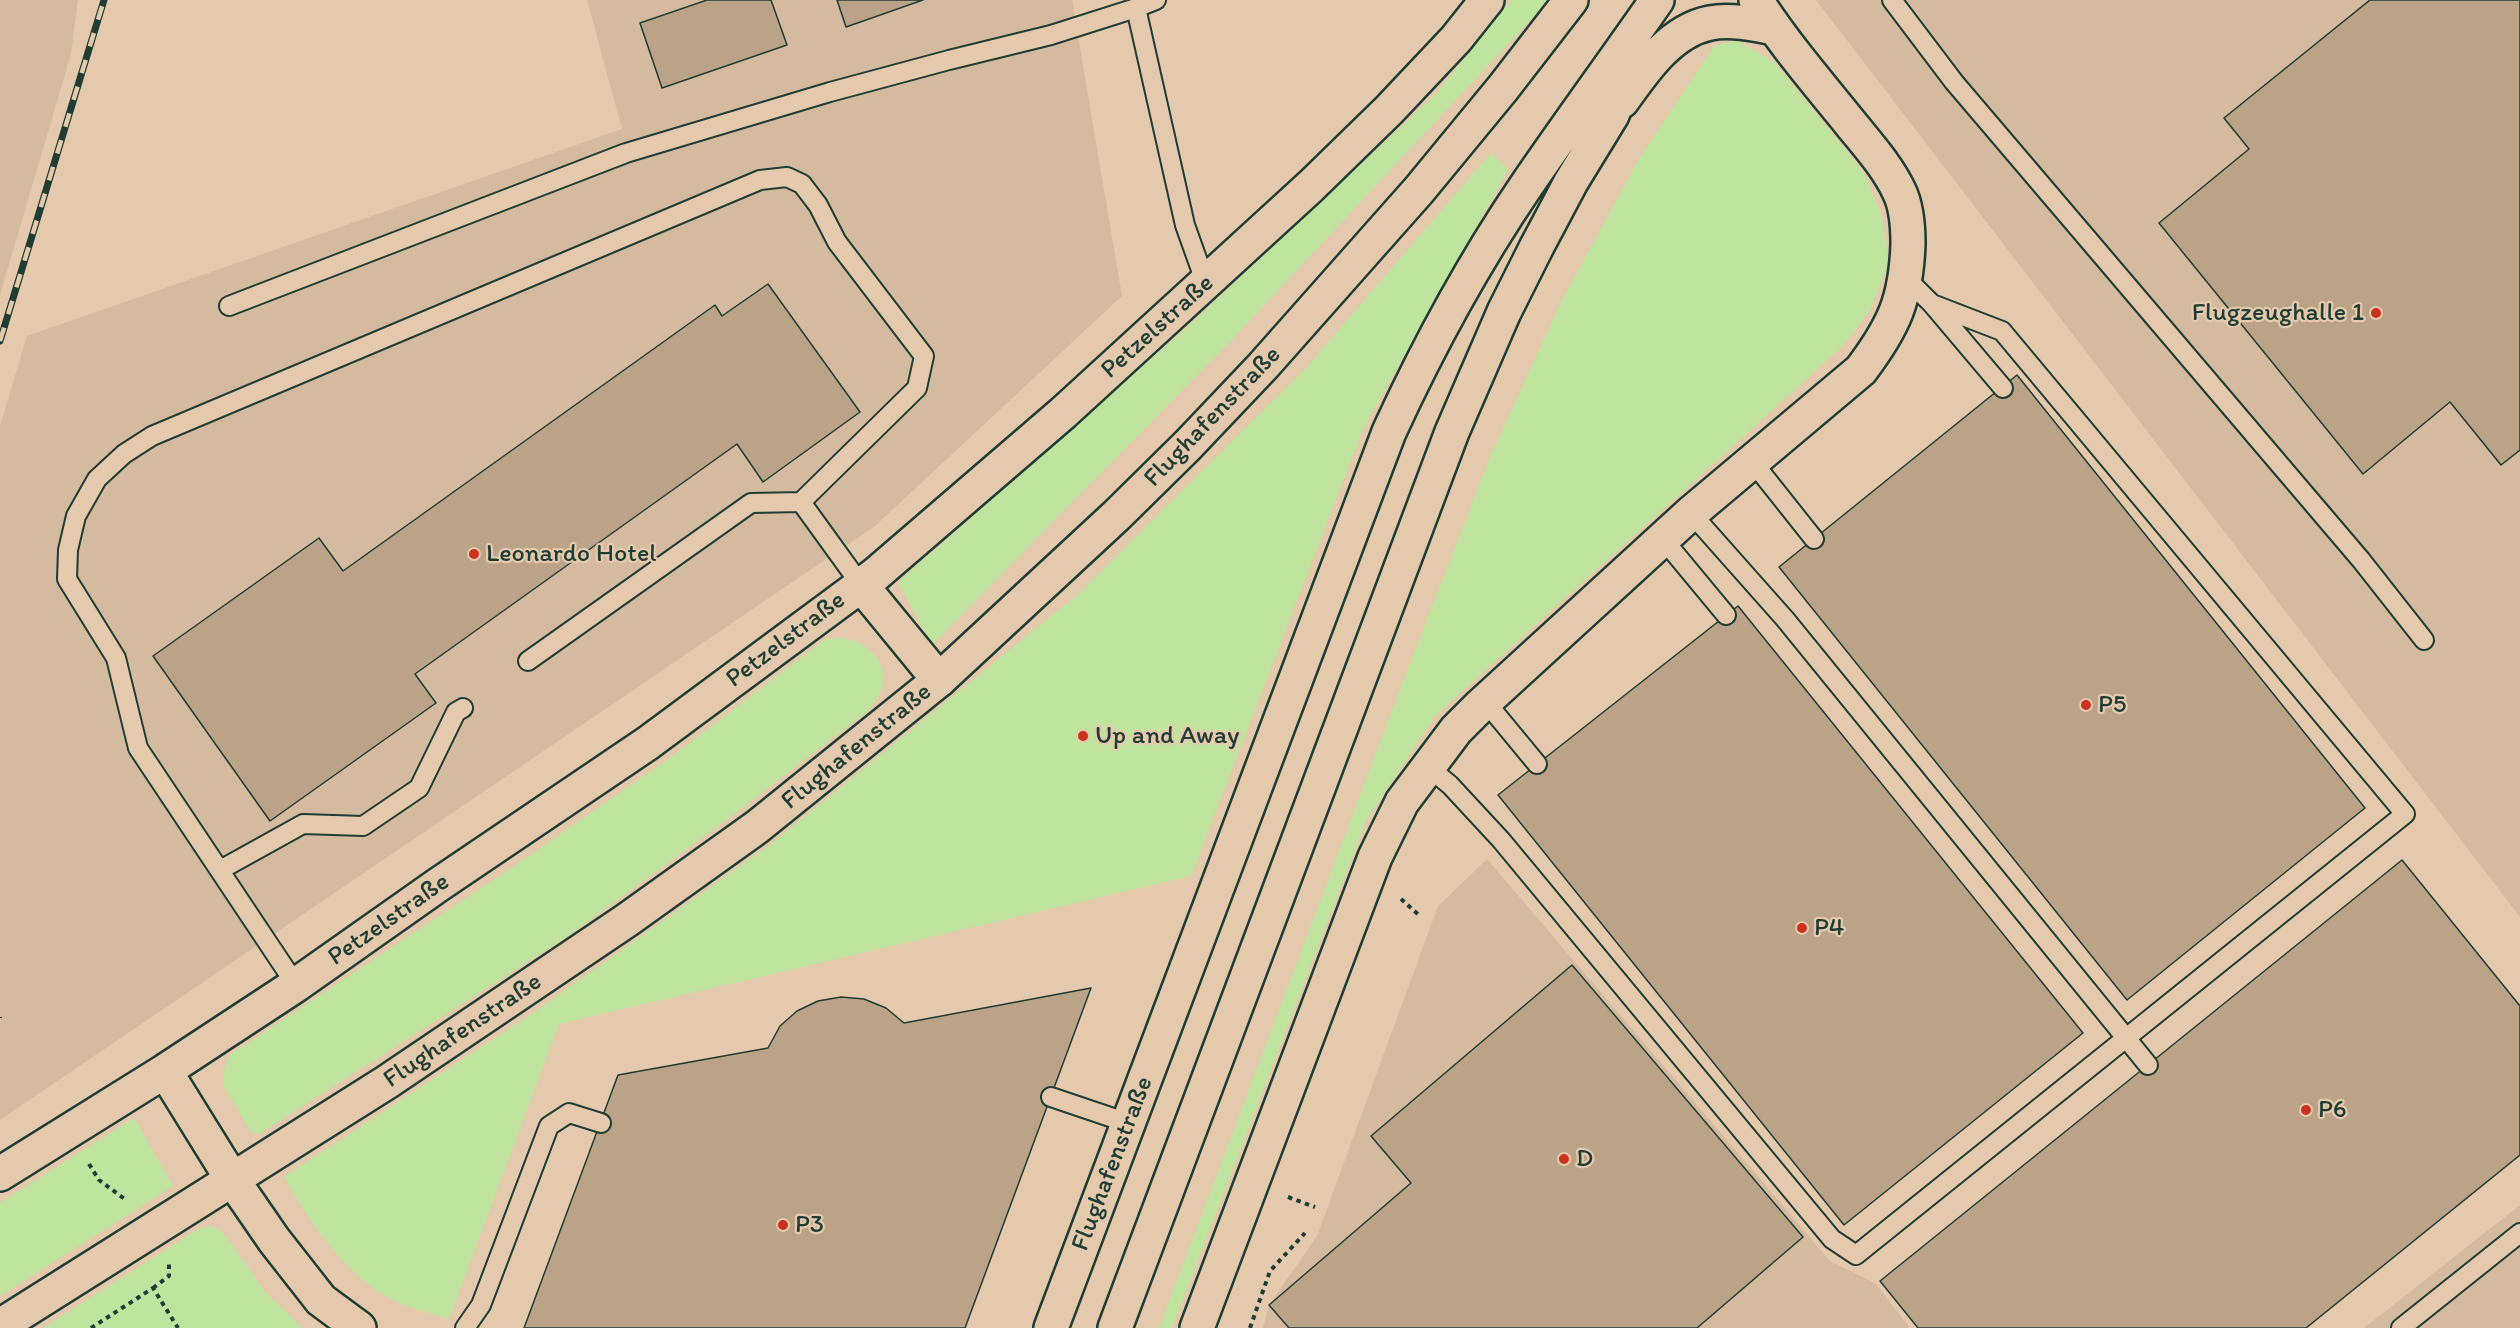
<!DOCTYPE html>
<meta charset="utf-8">
<style>
body{margin:0}
canvas{display:block;background:#e5c9ac}
</style>
<canvas width="2520" height="1328"></canvas>
<script>
const c = document.querySelector('canvas').getContext('2d');
c.lineJoin = 'round';
function paint(path, color) { c.fillStyle = color; c.fill(path, 'evenodd'); }
function stroke(path, color, width, dash) { c.strokeStyle = color; c.lineWidth = width; c.lineCap = dash ? 'butt' : 'round'; c.setLineDash(dash || []); c.stroke(path); }
function write(font, color, halo, rows, align = 'center') {
  c.font = font + ' Itim,sans-serif'; c.lineWidth = 4.5; c.setLineDash([]); c.textBaseline = 'middle'; c.strokeStyle = halo; c.fillStyle = color; for (const [text, x, y, turn = 0] of rows) {
    c.save(); c.translate(x, y); c.rotate((+turn || 0) * Math.PI / 180); c.textAlign = isNaN(turn) ? turn : align; if (halo) c.strokeText(text, 0, 0); c.fillText(text, 0, 0); c.restore();
  }
}
const built = new Path2D(`
 M 0,0 L 78,0 L 71,54 L 0,295 Z
 M 587,0 L 1072,0 L 1122,296 L 875,526 L 0,1120 L 0,426 L 27,336 L 622,129 Z
 M 1816,0 L 2520,0 L 2520,917 Z
 M 1487,859 L 1830,1261 L 1875,1283 L 1910,1328 L 1263,1328 L 1269,1305 L 1317,1236 L 1438,906 Z
 M 2520,1205 L 2520,1328 L 2364,1328 Z`);
const green = new Path2D(`
 M 1511,0 L 1549,0 L 1228,344 L 932,645 L 898,582 L 1184,330 L 1437,93 Z
 M 1737,40 L 1774,62 L 1864,173 L 1881,214 L 1889,261 L 1870,310 L 1843,346 L 1435,716 L 1366,821 L 1172,1328 L 1159,1328 L 1407,671 L 1491,455 L 1562,300 L 1640,157 L 1714,46 Z
 M 1491,153 L 1508,170 L 1363,429 L 1191,876 L 559,1024 L 449,1319 C 430,1313 409,1308 391,1299 C 342,1272 312,1224 284,1177 L 536,1011 L 771,844 L 1076,596 L 1305,369 Z
 M 843,638 C 863,641 884,656 884,679 C 884,690 875,701 869,710 L 721,824 L 565,938 L 259,1134 L 251,1132 L 223,1085 L 224,1071 L 230,1055 L 519,863 L 674,755 L 825,639 Z
 M 134,1118 L 173,1186 L 0,1296 L 0,1203 Z
 M 213,1226 L 224,1234 L 267,1294 L 303,1328 L 43,1328 L 200,1228 Z`);
const building = new Path2D(`
 M 707,0 L 771,0 L 787,45 L 662,88 L 640,23 Z
 M 837,0 L 923,0 L 846,27 Z
 M 2370,0 L 2520,0 L 2520,450 L 2501,465 L 2450,402 L 2363,474 L 2159,223 L 2249,149 L 2224,118 Z
 M 768,284 L 860,412 L 763,482 L 737,444 L 415,674 L 436,703 L 270,821 L 153,656 L 319,538 L 343,571 L 715,305 L 722,316 Z
 M 2017,375 L 2365,808 L 2127,1000 L 1779,567 Z
 M 1738,606 L 2083,1033 L 1844,1225 L 1498,795 Z
 M 2402,860 L 2520,1006 L 2520,1155 L 2306,1328 L 1918,1328 L 1880,1281 Z
 M 1572,965 L 1803,1237 L 1697,1328 L 1289,1328 L 1269,1305 L 1411,1183 L 1371,1136 Z
 M 1091,988 L 965,1328 L 524,1328 L 618,1075 L 768,1048 L 780,1026 L 797,1011 L 818,1001 L 841,997 L 864,999 L 886,1008 L 904,1023 Z`);
const path = new Path2D(`
 M 1401,899 L 1420,916
 M 0,1018 L 0,1017
 M 89,1164 L 99,1180 L 126,1200
 M 1288,1197 L 1315,1207
 M 153,1288 L 169,1276 L 169,1264
 M 91,1328 L 153,1288 L 178,1328
 M 1250,1328 L 1270,1271 L 1305,1233`);
const lane = new Path2D(`
 M 1156,0 L 1136,8 L 1185,225 L 1206,284
 M 1892,0 L 1954,82 L 2361,560 L 2424,640
 M 1906,278 L 1932,304 L 2003,388
 M 229,306 L 626,153 L 830,92 L 949,60 L 1051,35 L 1136,8
 M 1752,461 L 1814,539
 M 801,502 L 861,585
 M 1691,513 L 1785,619 L 2148,1065
 M 1663,539 L 1726,615
 M 1485,701 L 1537,764
 M 1427,766 L 1450,785 L 1501,840 L 1832,1239 L 1856,1255 L 2405,814 L 2002,331 L 1932,304
 M 220,870 L 303,824 L 363,826 L 419,788 L 456,712 L 463,708
 M 296,985 L 138,748 L 116,658 L 67,579 L 68,550 L 76,516 L 97,479 L 124,454 L 152,436 L 760,180 L 787,177 L 802,184 L 818,205 L 837,242 L 924,356 L 917,388 L 801,502 L 751,503 L 528,661
 M 1051,1097 L 1128,1123
 M 465,1328 L 481,1305 L 549,1126 L 569,1113 L 601,1123
 M 2401,1328 L 2520,1233`);
const street = new Path2D(`
 M 1622,101 C 1644,70 1670,31 1710,23 C 1730,19 1754,24 1774,28
 M 861,585 L 939,680
 M 165,1071 L 232,1179 L 274,1240 L 321,1300 L 359,1328
 M 0,1174 L 165,1071 L 296,985 L 438,885 L 648,743 L 876,574 L 1063,413 L 1311,186 L 1389,110 L 1456,39 L 1487,0
 M 1197,1328 L 1375,857 L 1402,802 L 1456,730 L 1480,706 L 1691,513 L 1861,370 C 1894,326 1906,300 1908,244 C 1908,227 1907,207 1899,191 C 1887,166 1868,145 1851,124 C 1818,83 1784,44 1756,0`);
const secondary = new Path2D(`
 M 0,1326 L 387,1082 L 627,920 L 757,827 L 939,680 L 1117,515 L 1188,445 L 1263,366 L 1419,190 L 1503,88 L 1571,0
 M 1051,1328 L 1389,432 C 1428,347 1473,264 1526,186 C 1569,123 1614,62 1657,0
 M 1115,1328 L 1452,432 L 1504,312 L 1536,248 L 1571,182 L 1612,115 L 1638,49`);
const rail = new Path2D(`
 M 0,341 L 104,0`);
const markers = [
 [2376,313,6,"#c8321e"],
 [474,554,6,"#c8321e"],
 [2086,705,6,"#c8321e"],
 [1083,736,6,"#c8321e"],
 [1802,928,6,"#c8321e"],
 [2306,1110,6,"#c8321e"],
 [1564,1159,6,"#c8321e"],
 [783,1225,6,"#c8321e"]
];
const poiNames = [
 ["Flugzeughalle 1",2364,313,"right"],
 ["Leonardo Hotel",486,554],
 ["P5",2098,705],
 ["Up and Away",1095,736],
 ["P4",1814,928],
 ["P6",2318,1110],
 ["D",1576,1159],
 ["P3",795,1225]
];
const streetNames = [
 ["Petzelstraße",1158,327,-42],
 ["Flughafenstraße",1213,417,-46],
 ["Petzelstraße",786,640,-37],
 ["Flughafenstraße",857,747,-39],
 ["Petzelstraße",389,920,-35],
 ["Flughafenstraße",463,1031,-34],
 ["Flughafenstraße",1113,1164,-69]
];
paint(built, '#d4bb9f');
paint(green, '#bfe49e');
paint(building, '#bba387');
stroke(building, '#1f3d34', 1.5);
stroke(lane, '#1f3d34', 22);
stroke(street, '#1f3d34', 38);
stroke(secondary, '#1f3d34', 38);
stroke(path, '#1f3d34', 4, [4.5, 4.5]);
stroke(lane, '#e5c9ac', 18);
stroke(street, '#e5c9ac', 33);
stroke(secondary, '#e5c9ac', 33);
stroke(rail, '#1f3d34', 7);
stroke(rail, '#e5c9ac', 4.5, [14]);
for (const [x, y, r, color] of markers) { const dot = new Path2D(); dot.arc(x, y, r, 0, 2 * Math.PI); c.fillStyle = color; c.fill(dot); stroke(dot, '#e5c9ac', 2); }
write('26px', '#1f3d34', '#e5c9ac', poiNames, 'left');
write('26px', '#1f3d34', '#e5c9ac', streetNames);
</script>
